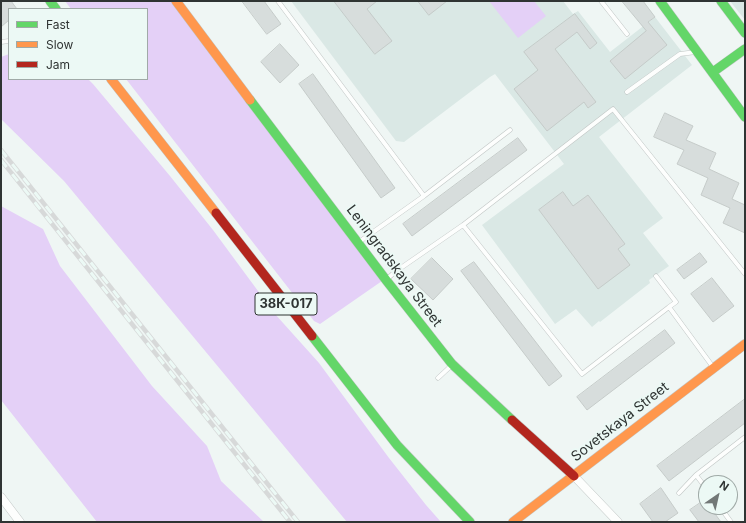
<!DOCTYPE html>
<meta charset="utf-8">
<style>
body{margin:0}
#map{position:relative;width:746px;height:523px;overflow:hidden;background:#eff6f4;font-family:Inter,sans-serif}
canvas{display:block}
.frame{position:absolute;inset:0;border:2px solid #2f3433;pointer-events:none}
.legend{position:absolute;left:8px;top:8px;width:140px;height:72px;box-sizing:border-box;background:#ecf9f5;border:1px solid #a0aaa7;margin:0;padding:5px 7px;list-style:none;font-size:12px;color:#2f3433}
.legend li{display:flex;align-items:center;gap:8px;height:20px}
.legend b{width:20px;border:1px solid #a0aaa7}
.north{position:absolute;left:698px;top:475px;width:40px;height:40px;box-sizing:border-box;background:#ecf9f5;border:1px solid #a0aaa7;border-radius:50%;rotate:34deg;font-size:11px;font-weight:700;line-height:16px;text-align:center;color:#2f3433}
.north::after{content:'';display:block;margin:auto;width:14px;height:18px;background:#727877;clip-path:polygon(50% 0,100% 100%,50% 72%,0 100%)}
</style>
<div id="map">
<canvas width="746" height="523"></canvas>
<div class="frame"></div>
<ul class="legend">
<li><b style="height:5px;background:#63d668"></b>Fast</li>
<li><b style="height:5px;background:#ff974d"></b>Slow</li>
<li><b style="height:5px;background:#b3261e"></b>Jam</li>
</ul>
<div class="north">N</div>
</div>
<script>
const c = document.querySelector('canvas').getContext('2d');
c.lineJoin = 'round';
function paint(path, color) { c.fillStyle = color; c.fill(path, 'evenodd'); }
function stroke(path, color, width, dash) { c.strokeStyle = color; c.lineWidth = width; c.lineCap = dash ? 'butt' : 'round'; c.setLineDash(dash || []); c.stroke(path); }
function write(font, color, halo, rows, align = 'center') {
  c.font = font + ' Inter,sans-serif'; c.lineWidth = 4; c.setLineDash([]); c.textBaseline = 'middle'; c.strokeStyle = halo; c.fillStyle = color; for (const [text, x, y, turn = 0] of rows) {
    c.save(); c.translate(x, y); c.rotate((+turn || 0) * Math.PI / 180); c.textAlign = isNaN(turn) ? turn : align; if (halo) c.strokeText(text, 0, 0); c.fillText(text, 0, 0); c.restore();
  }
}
const built = new Path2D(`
 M 291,1 L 563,1 L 573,14 L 578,11 L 610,52 L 655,17 L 692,65 L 599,137 L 663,218 L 643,233 L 669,266 L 649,280 L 650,283 L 600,322 L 599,321 L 592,327 L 576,309 L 555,324 L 482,225 L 564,164 L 495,74 L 490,77 L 404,142 L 396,141 Z
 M 730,1 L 745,1 L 745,20 Z`);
const green = new Path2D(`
 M 65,1 L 171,1 L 382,281 L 320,324 L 314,321 L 126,79 L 147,79 L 147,9 L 71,9 Z
 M 489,1 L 534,1 L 546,16 L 518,38 Z
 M 9,54 L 9,79 L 88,79 L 93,84 L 170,176 L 213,230 L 275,314 L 319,363 L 389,458 L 426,505 L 441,522 L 347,522 L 64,181 L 1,119 L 1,57 Z
 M 1,206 L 43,229 L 60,266 L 152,386 L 207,446 L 221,481 L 264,522 L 97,522 L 1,400 Z`);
const building = new Path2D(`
 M 1,1 L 11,1 L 17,9 L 9,9 L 9,20 L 1,27 Z
 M 242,1 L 264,1 L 281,24 L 267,34 Z
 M 334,1 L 377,1 L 367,9 L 392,41 L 375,54 Z
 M 418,1 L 447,1 L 429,15 Z
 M 622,1 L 643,1 L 655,17 L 648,22 L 667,45 L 625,79 L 610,61 L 646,31 Z
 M 575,14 L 597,43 L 590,49 L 577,32 L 555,49 L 596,102 L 588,108 L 584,102 L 547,131 L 514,89 L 538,70 L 524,52 Z
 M 280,44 L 299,65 L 280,83 L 261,62 Z
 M 313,74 L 395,188 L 381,198 L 299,84 Z
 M 665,113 L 693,126 L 686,140 L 716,153 L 709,169 L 739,183 L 732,199 L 745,205 L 745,233 L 723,223 L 730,208 L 701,195 L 708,178 L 677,164 L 684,150 L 654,137 Z
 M 518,138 L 527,150 L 412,236 L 403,224 Z
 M 563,192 L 573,206 L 588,195 L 625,244 L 618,249 L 630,265 L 598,289 L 539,210 Z
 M 700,253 L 707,262 L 684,279 L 677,270 Z
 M 432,258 L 453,279 L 433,300 L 411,279 Z
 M 474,262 L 562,376 L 549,386 L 461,271 Z
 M 712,278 L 734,306 L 713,322 L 691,294 Z
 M 665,330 L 675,343 L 587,410 L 577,397 Z
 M 745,399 L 745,423 L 669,481 L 657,466 Z
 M 661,488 L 678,513 L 665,522 L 653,522 L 640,504 Z
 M 706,499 L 706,507 L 710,507 L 721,522 L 699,522 L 690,510 Z`);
const lane = new Path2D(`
 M 278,1 L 424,196
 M 601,1 L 627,34
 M 1,42 L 9,41
 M 627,92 L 680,54 L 696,52
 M 463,225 L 582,374 L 669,307
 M 359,242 L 424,196 L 510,130
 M 656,276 L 676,302 L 669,307 L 713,367
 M 387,279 L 395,272 L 463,225 L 613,109 L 745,274
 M 438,378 L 452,365
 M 696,475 L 745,437
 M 679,493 L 696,475 L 706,488
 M 720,507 L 731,522`);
const street = new Path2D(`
 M 574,476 L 618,522
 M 1,497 L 20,522`);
const fast = new Path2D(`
 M 50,1 L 56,9
 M 660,1 L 745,117
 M 721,1 L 745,33
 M 713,72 L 745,49
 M 250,100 L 386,280 L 452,364 L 512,420
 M 312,336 L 397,445 L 470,522`);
const slow = new Path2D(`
 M 176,1 L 250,100
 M 111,79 L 216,213
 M 513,522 L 745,344`);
const jam = new Path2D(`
 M 216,213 L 312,336
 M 512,420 L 574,476`);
const rail = new Path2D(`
 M 1,150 L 298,522
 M 1,160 L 290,522`);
const shields = [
 [286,304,62]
];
const shieldNames = [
 ["38К-017",286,304]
];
const streetNames = [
 ["Leningradskaya Street",394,266,53],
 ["Sovetskaya Street",620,422,-38]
];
paint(built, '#dae8e5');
paint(green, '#e4d0f7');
paint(building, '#d7dddc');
stroke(building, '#c5cbc9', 1);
stroke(lane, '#c1c6c5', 5);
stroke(street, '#c1c6c5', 9);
stroke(fast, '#c1c6c5', 10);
stroke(slow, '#c1c6c5', 10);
stroke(jam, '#c1c6c5', 10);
stroke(lane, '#fdfefd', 4);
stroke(street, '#fdfefd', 8);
stroke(fast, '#63d668', 9);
stroke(slow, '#ff974d', 9);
stroke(jam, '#b3261e', 9);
stroke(rail, '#d7d9d9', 4.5);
stroke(rail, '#ecf9f5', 3, [9]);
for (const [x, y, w] of shields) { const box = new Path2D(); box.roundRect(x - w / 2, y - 11, w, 22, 3); c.fillStyle = '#ecf9f5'; c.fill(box); stroke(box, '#2f3433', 1); }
write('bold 13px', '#2f3433', null, shieldNames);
write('14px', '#2f3433', '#ecf9f5', streetNames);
</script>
